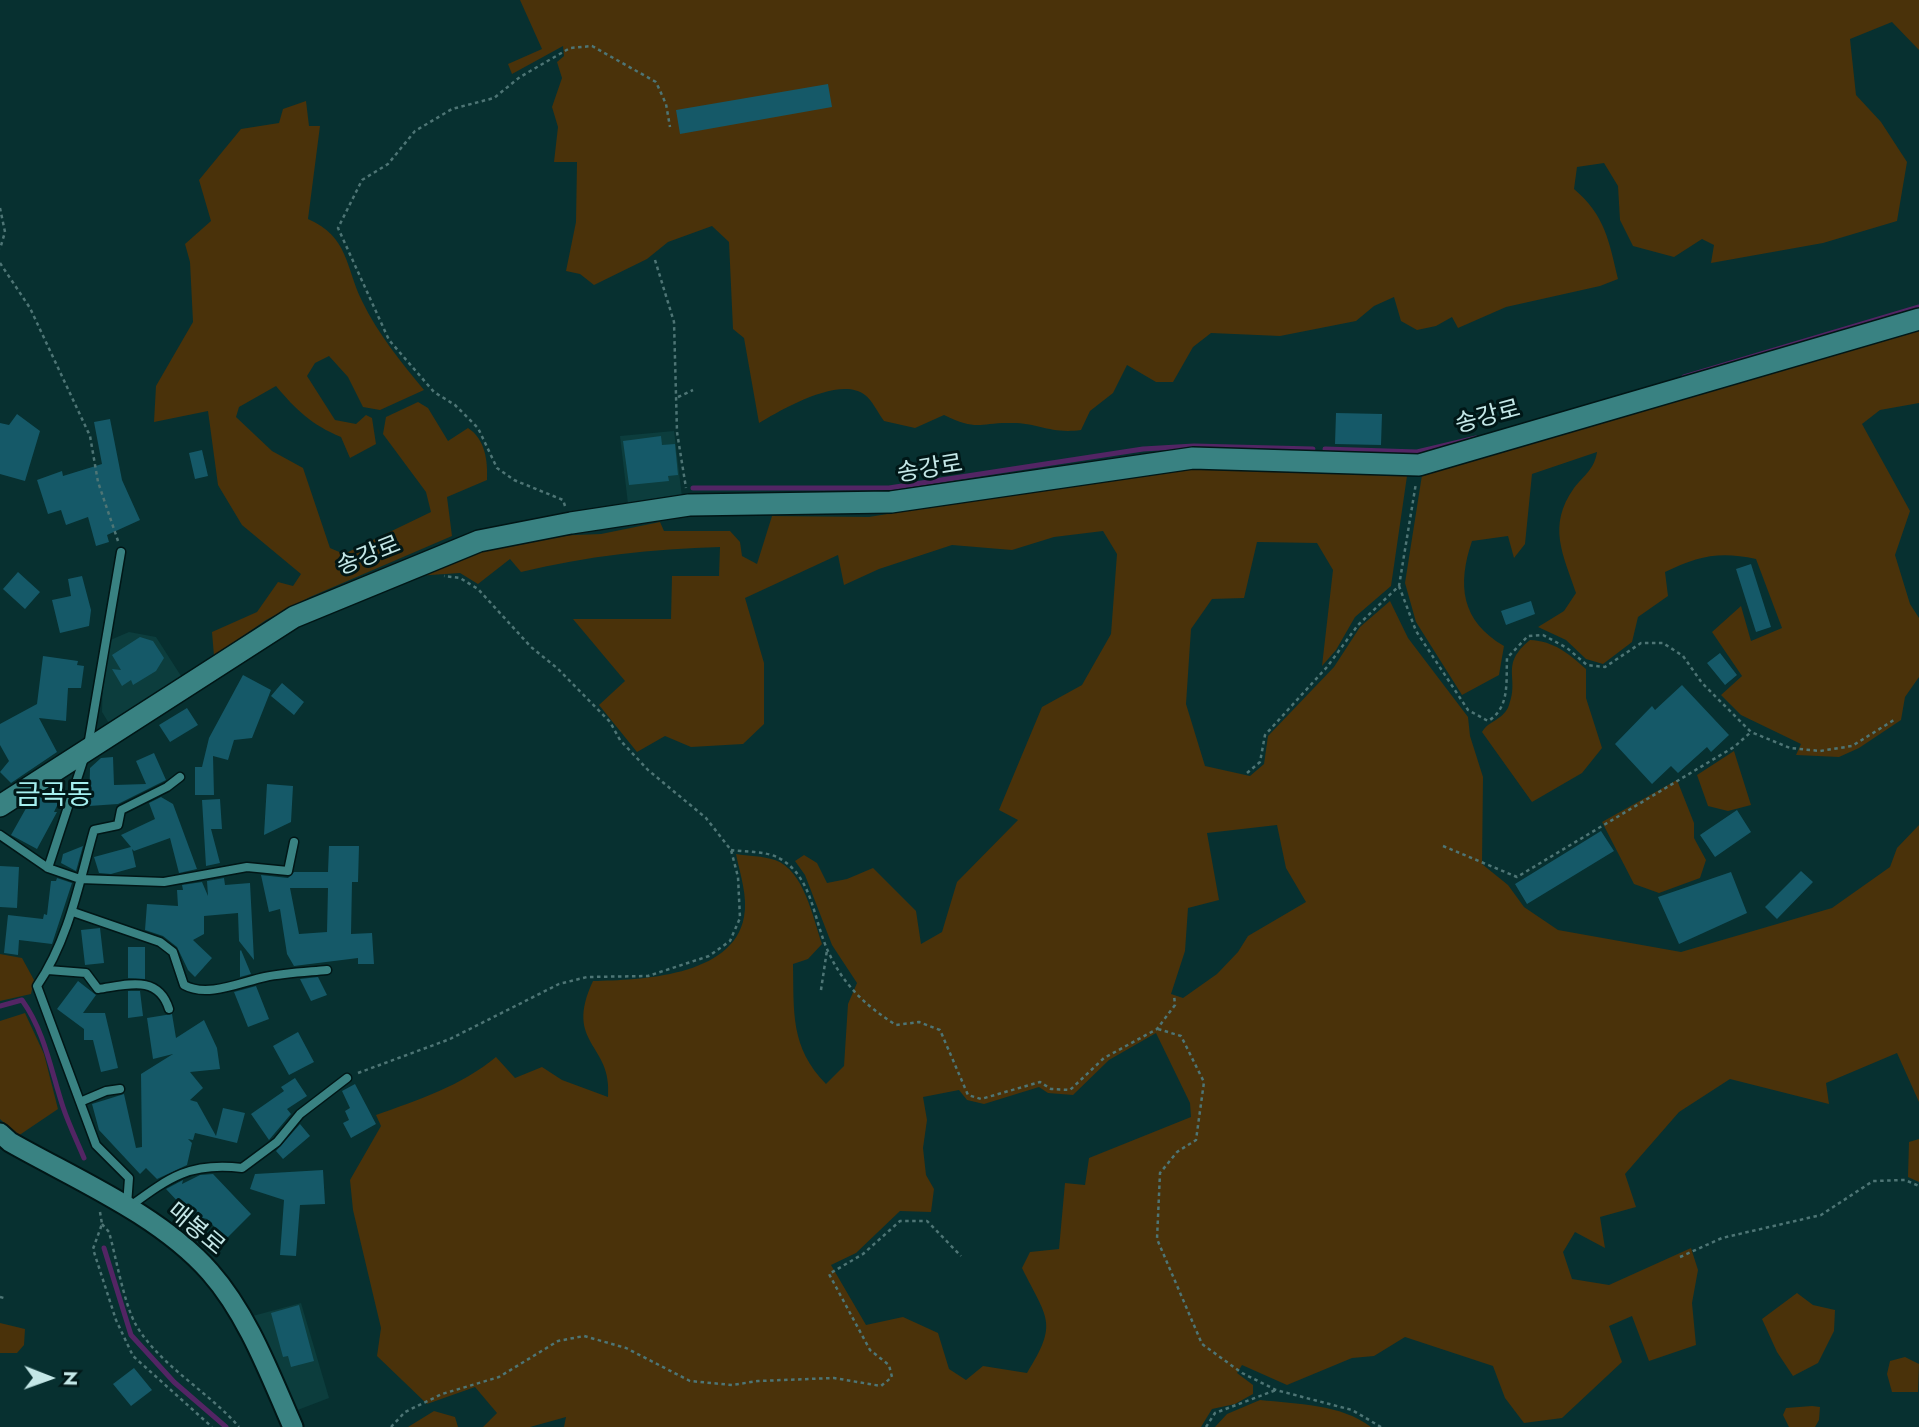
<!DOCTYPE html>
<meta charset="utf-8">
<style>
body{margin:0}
#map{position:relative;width:1919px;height:1427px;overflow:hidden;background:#073030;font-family:Jost,sans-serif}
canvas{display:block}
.north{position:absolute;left:14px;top:1343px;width:70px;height:70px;-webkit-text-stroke:5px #001717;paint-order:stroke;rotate:91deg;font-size:19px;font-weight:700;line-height:28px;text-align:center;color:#c4e7e7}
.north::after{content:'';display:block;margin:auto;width:24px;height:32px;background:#c4e7e7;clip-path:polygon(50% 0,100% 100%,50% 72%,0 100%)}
</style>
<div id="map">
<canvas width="1919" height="1427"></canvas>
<div class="north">N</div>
</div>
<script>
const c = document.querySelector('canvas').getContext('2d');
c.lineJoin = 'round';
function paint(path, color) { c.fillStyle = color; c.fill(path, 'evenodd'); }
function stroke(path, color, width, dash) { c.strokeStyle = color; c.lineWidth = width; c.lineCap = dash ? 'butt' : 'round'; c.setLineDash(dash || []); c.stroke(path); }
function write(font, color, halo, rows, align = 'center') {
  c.font = font + ' Jost,"Noto Sans KR",sans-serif'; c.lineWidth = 6; c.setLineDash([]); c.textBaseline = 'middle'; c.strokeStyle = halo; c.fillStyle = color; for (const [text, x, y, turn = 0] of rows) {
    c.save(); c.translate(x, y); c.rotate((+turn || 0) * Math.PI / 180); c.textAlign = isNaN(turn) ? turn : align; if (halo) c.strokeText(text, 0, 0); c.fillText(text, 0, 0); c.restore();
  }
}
const built = new Path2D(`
 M 674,431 L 682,497 L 628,504 L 620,436 Z
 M 129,632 L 156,637 L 181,676 L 110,725 L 102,712 L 103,673 L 108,641 Z
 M 301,1303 L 329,1398 L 295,1411 L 249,1317 Z`);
const green = new Path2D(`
 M 520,0 L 1919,0 L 1919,50 L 1892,22 L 1850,39 L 1856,95 L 1881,122 L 1907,162 L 1897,221 L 1823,243 L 1711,263 L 1714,245 L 1702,239 L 1674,257 L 1633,246 L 1620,220 L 1618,186 L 1604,163 L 1577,167 L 1574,189 C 1605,215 1609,241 1618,279 L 1600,286 L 1506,307 L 1458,328 L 1452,317 L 1436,326 L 1417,330 L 1401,321 L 1394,297 L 1374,306 L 1356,321 L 1280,336 L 1211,333 L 1193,347 L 1173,382 L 1156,382 L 1127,365 L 1113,393 L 1090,411 L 1081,430 C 1050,434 1039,423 1012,423 C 979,422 979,432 944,415 L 915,428 L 884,421 C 878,413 872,400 865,395 C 840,375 781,410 759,423 L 744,338 L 733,329 L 729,242 L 712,226 L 668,242 L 647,259 L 594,285 L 580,274 L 566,271 L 576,222 L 577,162 L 554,162 L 558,127 L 552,107 L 562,78 L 557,62 L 564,56 L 563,46 L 512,74 L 508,64 L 542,49 Z
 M 306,101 L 309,126 L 320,126 L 308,219 C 349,237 345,266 362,301 C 378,334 401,362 424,390 L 380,410 L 363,407 L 348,377 L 329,356 L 315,363 L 307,376 L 335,420 L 356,424 L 366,415 L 372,418 L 376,444 L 350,458 L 341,437 C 312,425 296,410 276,386 L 239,407 L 236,417 L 272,451 L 303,468 L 330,548 L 344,554 L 431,512 L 426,492 L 383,434 L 386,417 L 418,402 L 428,408 L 448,441 L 468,428 C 485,439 488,460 487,480 L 447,497 L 452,536 L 310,597 L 266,620 L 214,656 L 212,632 L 257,612 L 278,582 L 293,586 L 301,574 L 242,525 L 218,485 L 208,411 L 154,422 L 156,386 L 193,322 L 190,262 L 185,244 L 211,221 L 199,180 L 241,129 L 279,123 L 283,109 Z
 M 1919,327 L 1919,403 L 1880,410 L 1862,424 L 1910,511 L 1895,555 L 1910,604 L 1919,618 L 1919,677 L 1905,697 L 1901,720 L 1859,748 L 1839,757 L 1796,755 L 1801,744 L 1741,715 L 1721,695 L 1742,676 L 1712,632 L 1741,606 L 1751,641 L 1782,628 L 1756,559 C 1719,551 1698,556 1665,572 L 1668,596 L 1638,617 L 1632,642 L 1603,664 L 1586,659 L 1566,640 L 1538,627 L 1564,611 L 1576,593 C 1563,554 1547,526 1574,488 C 1585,474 1594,470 1597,452 L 1532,474 L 1525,544 L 1514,558 L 1508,536 L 1472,541 C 1457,585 1461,621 1504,646 L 1499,675 L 1462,695 L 1416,622 L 1405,583 L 1422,475 Z
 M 1227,468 L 1407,476 L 1391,586 L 1355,617 L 1336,650 L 1322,666 L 1333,570 L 1317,543 L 1257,542 L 1244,598 L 1212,599 L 1191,629 L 1186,704 L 1205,766 L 1250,776 L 1264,764 L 1268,736 L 1334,667 L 1360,627 L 1390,601 L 1408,638 L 1468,717 L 1470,736 L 1483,777 L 1482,864 L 1508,885 L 1524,907 L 1558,930 L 1681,952 L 1832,908 L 1890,867 L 1897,848 L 1919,825 L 1919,1102 L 1897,1053 L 1826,1083 L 1829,1104 L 1730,1079 L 1679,1112 L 1625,1174 L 1636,1207 L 1600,1217 L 1605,1248 L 1575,1232 L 1563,1252 L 1572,1279 L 1609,1285 L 1691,1248 L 1698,1270 L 1692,1303 L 1696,1345 L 1649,1361 L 1632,1316 L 1609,1326 L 1622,1362 L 1562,1418 L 1524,1423 L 1505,1398 L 1493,1366 L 1405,1337 L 1374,1356 L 1352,1358 L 1287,1385 L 1242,1365 L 1237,1373 L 1253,1385 L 1253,1394 L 1235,1404 L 1212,1409 L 1201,1427 L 564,1427 L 566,1417 L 530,1427 L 483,1427 L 497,1413 L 475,1387 L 427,1404 L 377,1356 L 381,1328 L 353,1210 L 350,1180 L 381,1126 L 376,1115 C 418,1100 461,1086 496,1057 L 515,1078 L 542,1067 L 562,1080 L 608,1097 C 613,1043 563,1045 593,981 C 639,980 733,977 744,917 C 748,897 740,874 736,854 C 748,856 763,856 775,860 C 804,870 813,918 822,944 L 808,959 L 793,964 C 794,1012 790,1047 826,1084 L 844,1066 L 848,1004 L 857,983 L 832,945 L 805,875 L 795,861 L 804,855 L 817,863 L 827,883 L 847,879 L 873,868 L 916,911 L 921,944 L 942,932 L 957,882 L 1018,820 L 999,810 L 1042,707 L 1082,685 L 1111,634 L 1117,554 L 1103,531 L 1054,537 L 1012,550 L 952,545 L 879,569 L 844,585 L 838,555 L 745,598 L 764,663 L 764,724 L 743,744 L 691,747 L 665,736 L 637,752 L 599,705 L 625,681 L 573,619 L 671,619 L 672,576 L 719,576 L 720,547 C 653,549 586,556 521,572 L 510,559 L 478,584 L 460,573 L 401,577 L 475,550 L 550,536 L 601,534 L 660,522 L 664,531 L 730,531 L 740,542 L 742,556 L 757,564 L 772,516 L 869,517 L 1146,471 ZM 1277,825 L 1286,868 L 1306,902 L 1248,936 L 1238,952 L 1217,974 L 1183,998 L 1171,994 L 1185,951 L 1188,908 L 1219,900 L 1207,833 ZM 1156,1033 L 1190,1103 L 1191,1117 L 1089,1158 L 1085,1185 L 1065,1183 L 1059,1249 L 1030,1252 L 1022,1268 C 1047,1319 1059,1322 1027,1373 L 983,1366 L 966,1380 L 949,1369 L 938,1333 L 903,1317 L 866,1325 L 831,1265 L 856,1253 L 900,1211 L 931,1212 L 934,1189 L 926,1175 L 923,1148 L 927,1120 L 923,1097 L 959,1090 L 967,1100 L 984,1104 L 1039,1087 L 1048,1093 L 1073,1095 L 1109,1060 Z
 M 1530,640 C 1554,641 1569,654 1586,669 L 1586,698 L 1602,748 L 1582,773 L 1532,802 L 1482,732 C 1489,720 1504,720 1509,705 C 1520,677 1499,665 1530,640 Z
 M 1734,751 L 1751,805 L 1728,811 L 1708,806 L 1697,775 Z
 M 1677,780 L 1694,823 L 1694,838 L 1706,860 L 1700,878 L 1659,893 L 1634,884 L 1602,822 Z
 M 0,954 L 22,958 L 34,980 L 31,994 L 0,1001 Z
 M 25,1013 L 44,1054 L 58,1109 L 18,1136 L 0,1119 L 0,1021 Z
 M 1919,1139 L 1919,1182 L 1908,1177 L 1909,1142 Z
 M 1797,1293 L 1813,1305 L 1835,1310 L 1834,1331 L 1818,1363 L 1793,1376 L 1777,1352 L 1762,1319 Z
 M 0,1323 L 25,1329 L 24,1345 L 17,1353 L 0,1353 Z
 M 1905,1357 L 1919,1364 L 1918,1392 L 1892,1392 L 1887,1374 L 1890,1361 Z
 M 1260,1400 C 1297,1404 1341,1404 1371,1427 L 1215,1427 L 1227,1414 Z
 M 1812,1406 L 1820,1407 L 1819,1420 L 1815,1427 L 1789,1427 L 1783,1415 L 1786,1408 Z
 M 434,1411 L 455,1417 L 458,1427 L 408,1427 Z`);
const stream = new Path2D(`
 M 1684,377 L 1919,307
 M 1325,449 L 1417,452 L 1476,438
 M 693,488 L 889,488 L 1143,449 L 1194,446 L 1313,449
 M 0,1006 L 22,1000 C 45,1032 51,1071 63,1107 C 69,1125 77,1141 84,1158
 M 104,1248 L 131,1335 L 174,1382 L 226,1427`);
const building = new Path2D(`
 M 828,84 L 832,107 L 680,134 L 676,110 Z
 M 1336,413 L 1382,414 L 1381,445 L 1335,444 Z
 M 17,414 L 40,431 L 25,481 L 0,474 L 0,423 L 9,425 Z
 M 110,419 L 122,480 L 140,520 L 107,535 L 109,542 L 96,546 L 88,517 L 66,525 L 61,510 L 48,514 L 37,480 L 62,471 L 63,476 L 102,464 L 94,422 Z
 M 661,436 L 662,445 L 675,444 L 678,475 L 668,476 L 669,481 L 629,485 L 623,441 Z
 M 202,450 L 208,476 L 195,479 L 189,453 Z
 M 1751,564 L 1771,627 L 1756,632 L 1736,569 Z
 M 18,572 L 40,592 L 25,609 L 3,589 Z
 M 82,576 L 91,610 L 89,626 L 60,633 L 52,600 L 71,596 L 68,579 Z
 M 1531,601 L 1535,614 L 1506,625 L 1501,611 Z
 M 140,637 L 153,641 L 164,658 L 156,671 L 133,685 L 131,680 L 122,686 L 112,669 L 121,670 L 112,655 Z
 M 1720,653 L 1737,675 L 1725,685 L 1707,663 Z
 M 43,656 L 78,661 L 77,665 L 84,666 L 81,688 L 68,688 L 66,721 L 39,718 L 57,752 L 11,783 L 0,772 L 9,761 L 0,745 L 0,724 L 37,704 Z
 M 243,675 L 271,690 L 252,738 L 234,740 L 228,760 L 213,756 L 214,795 L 195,795 L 195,767 L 202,767 L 209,738 Z
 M 282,683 L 304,702 L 294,715 L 271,696 Z
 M 1682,685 L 1729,735 L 1711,752 L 1707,747 L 1678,773 L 1671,766 L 1652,784 L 1615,744 L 1652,706 L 1655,710 Z
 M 187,708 L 198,725 L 170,742 L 159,725 Z
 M 154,753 L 166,780 L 118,804 L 89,806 L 90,768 L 101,758 L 113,757 L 114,785 L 146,784 L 136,761 Z
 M 267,784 L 293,786 L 291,822 L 264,835 Z
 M 54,787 L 65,789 L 54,812 L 57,812 L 37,849 L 11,835 L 29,803 Z
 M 161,797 L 173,804 L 197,869 L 179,873 L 170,838 L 134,851 L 132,849 L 136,867 L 111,874 L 99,873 L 94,857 L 131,847 L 121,835 L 155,819 L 149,803 Z
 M 220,799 L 222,829 L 211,829 L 220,863 L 206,866 L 202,800 Z
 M 1737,810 L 1751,832 L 1715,857 L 1700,835 Z
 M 1601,831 L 1614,851 L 1527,904 L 1515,884 Z
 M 83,846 L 76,871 L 61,863 L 63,854 Z
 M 329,846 L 359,846 L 358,882 L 352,882 L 351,934 L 372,933 L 374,964 L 358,964 L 358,958 L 294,966 L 287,954 L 280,909 L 269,912 L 261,875 L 288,878 L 294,872 L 328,872 ZM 290,888 L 328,888 L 327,932 L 299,934 Z
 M 0,866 L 19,867 L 17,908 L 0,907 Z
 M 1801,871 L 1813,882 L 1777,919 L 1765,907 Z
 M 1731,872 L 1747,913 L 1679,944 L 1658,897 Z
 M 57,878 L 72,883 L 52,944 L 19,940 L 18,955 L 4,953 L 8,915 L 43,919 L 44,914 L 47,915 L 51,881 L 56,881 Z
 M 224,878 L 225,885 L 250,883 L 254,960 L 239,941 L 238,913 L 204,916 L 204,934 L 193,940 L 212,958 L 195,977 L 188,970 L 177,947 L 163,936 L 145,930 L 147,904 L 178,906 L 177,890 L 183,890 L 182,885 L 202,882 L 208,896 L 207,881 Z
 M 100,928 L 104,963 L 85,965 L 81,930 Z
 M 128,947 L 145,947 L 145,979 L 128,978 Z
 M 241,950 L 251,974 L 240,977 L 240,951 Z
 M 318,977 L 327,995 L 311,1001 L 300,979 Z
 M 78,981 L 96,995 L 83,1013 L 105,1013 L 118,1068 L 101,1072 L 93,1040 L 84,1040 L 84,1029 L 57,1009 Z
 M 256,986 L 269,1019 L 248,1027 L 234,992 Z
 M 128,991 L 140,991 L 143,1016 L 128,1018 Z
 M 172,1014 L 176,1038 L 204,1020 L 217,1048 L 220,1069 L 190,1072 L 203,1088 L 190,1100 L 197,1102 L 216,1136 L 223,1108 L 245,1113 L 237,1143 L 195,1133 L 193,1140 L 188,1139 L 192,1143 L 187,1165 L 157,1179 L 146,1168 L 140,1174 L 99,1130 L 92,1104 L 124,1094 L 136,1148 L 142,1147 L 141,1074 L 173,1054 L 153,1059 L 147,1018 Z
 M 298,1032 L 314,1062 L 289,1075 L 273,1046 Z
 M 295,1078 L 307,1096 L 287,1109 L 291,1114 L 269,1140 L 251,1114 L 284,1091 L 281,1087 Z
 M 355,1084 L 376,1124 L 351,1138 L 343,1123 L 349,1120 L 345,1111 L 350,1108 L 342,1091 Z
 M 300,1124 L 310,1136 L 283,1159 L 276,1151 Z
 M 323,1170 L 325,1204 L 300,1205 L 296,1256 L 280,1255 L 284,1200 L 250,1189 L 255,1174 Z
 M 213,1174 L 251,1214 L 226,1239 L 207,1219 L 203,1218 L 197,1222 L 166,1189 L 183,1180 L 182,1184 L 200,1175 Z
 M 299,1305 L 314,1361 L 291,1367 L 288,1356 L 283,1357 L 271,1313 Z
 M 134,1368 L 152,1390 L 131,1406 L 113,1384 Z`);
const path = new Path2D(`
 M 0,208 L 5,232 L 0,249
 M 655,260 L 674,322 L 677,432 L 686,488
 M 0,263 L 30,308 L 90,436 L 98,482 L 118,541
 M 678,397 L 693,390
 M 565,506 L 563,500 L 514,480 L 497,468 L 478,428 L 455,405 L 434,392 L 389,340 L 338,228 L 362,180 L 388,164 L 415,131 L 452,109 L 494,98 L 520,77 L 570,48 L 592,46 L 656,82 L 666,104 L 670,127
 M 1399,586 L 1416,631 L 1468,710 L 1488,721 C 1510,708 1506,682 1507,658 L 1528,636 L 1543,635 L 1567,648 L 1587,665 L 1605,667 L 1641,643 L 1663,643 L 1683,656 L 1702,683 L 1751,732 L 1790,748 L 1820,751 L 1852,746 L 1894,720
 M 1247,773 L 1260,762 L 1265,735 L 1327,667 L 1358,625 L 1399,586 L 1416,483
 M 1443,846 L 1517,877 L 1734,747 L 1751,732
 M 731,850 C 745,852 766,851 779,858 C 813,877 813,919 828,951 C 843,985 866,1006 896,1025 L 919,1022 L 940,1030 L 968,1095 L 981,1099 L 1040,1082 L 1051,1089 L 1070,1090 L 1104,1058 L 1157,1029 L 1175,1005 L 1174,995
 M 821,990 L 827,950
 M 1158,1029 L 1181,1036 L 1204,1082 L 1196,1140 L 1177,1152 L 1160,1173 L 1157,1239 L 1202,1344 L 1242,1373 L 1276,1390 L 1352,1410 L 1381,1427
 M 358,1073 L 450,1039 L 559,984 L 587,977 L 648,976 L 709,956 L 730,941 L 740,918 L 738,877 L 731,850 L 706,818 L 648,770 L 620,740 L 610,722 L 557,668 L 531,647 L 478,589 L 460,578 L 444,576
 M 100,1212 L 102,1224 L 93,1249 L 116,1320 L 133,1356 L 212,1427
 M 102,1224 L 109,1232 C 116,1257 124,1304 136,1325 C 160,1366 208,1391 239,1427
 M 1680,1257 L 1722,1238 L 1821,1215 L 1873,1181 L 1905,1180 L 1919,1186
 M 0,1297 L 4,1298
 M 391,1427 L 405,1412 L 442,1394 L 499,1377 L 558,1341 L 584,1336 L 626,1348 L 690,1381 L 732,1385 L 758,1381 L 834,1378 L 881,1386 L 892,1377 L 889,1365 L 870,1350 L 829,1274 L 863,1254 L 900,1221 L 927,1221 L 961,1256
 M 1206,1427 L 1215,1413 L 1276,1390`);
const service = new Path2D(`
 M 88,746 L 121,552
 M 84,758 L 48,868 L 80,879 L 164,882 L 247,867 L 288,871 L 294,842
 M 0,835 L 48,868
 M 73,912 L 160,942 L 173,952 L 184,985 C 207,998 241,982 265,977 C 285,973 306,972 327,970
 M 48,970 L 86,973 L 98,989 C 127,985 158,974 169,1009
 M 80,1102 L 106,1091 L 120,1089
 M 127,1205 L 129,1178 L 96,1145 L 37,986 C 69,939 79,883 94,830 L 118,825 L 121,810 L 167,787 L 180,777
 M 129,1207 C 170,1177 190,1162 242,1168 L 277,1142 L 300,1114 L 347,1078`);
const tertiary = new Path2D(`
 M 0,1133 L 10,1142 C 75,1179 160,1215 210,1272 C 248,1315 270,1375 293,1427`);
const secondary = new Path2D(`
 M 0,806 L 294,617 L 479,541 L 571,523 L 689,505 L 891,502 L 1193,458 L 1419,465 L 1919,319`);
const streetNames = [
 ["송강로",1488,418,-15],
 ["송강로",930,470,-9],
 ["송강로",369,557,-22],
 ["매봉로",195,1230,40]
];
const quarterNames = [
 ["금곡동",54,797]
];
paint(built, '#0c3d3d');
paint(green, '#4a320a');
stroke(stream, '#532564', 5);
paint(building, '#155968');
stroke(service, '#011616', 11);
stroke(tertiary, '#011616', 23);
stroke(secondary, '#011616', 24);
stroke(path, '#4e7575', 2.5, [3.5, 3.5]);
stroke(service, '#398282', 8);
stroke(tertiary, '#398282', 19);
stroke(secondary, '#398282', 21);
write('24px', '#c4e7e7', '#001717', streetNames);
write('28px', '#a5efef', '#001717', quarterNames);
</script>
